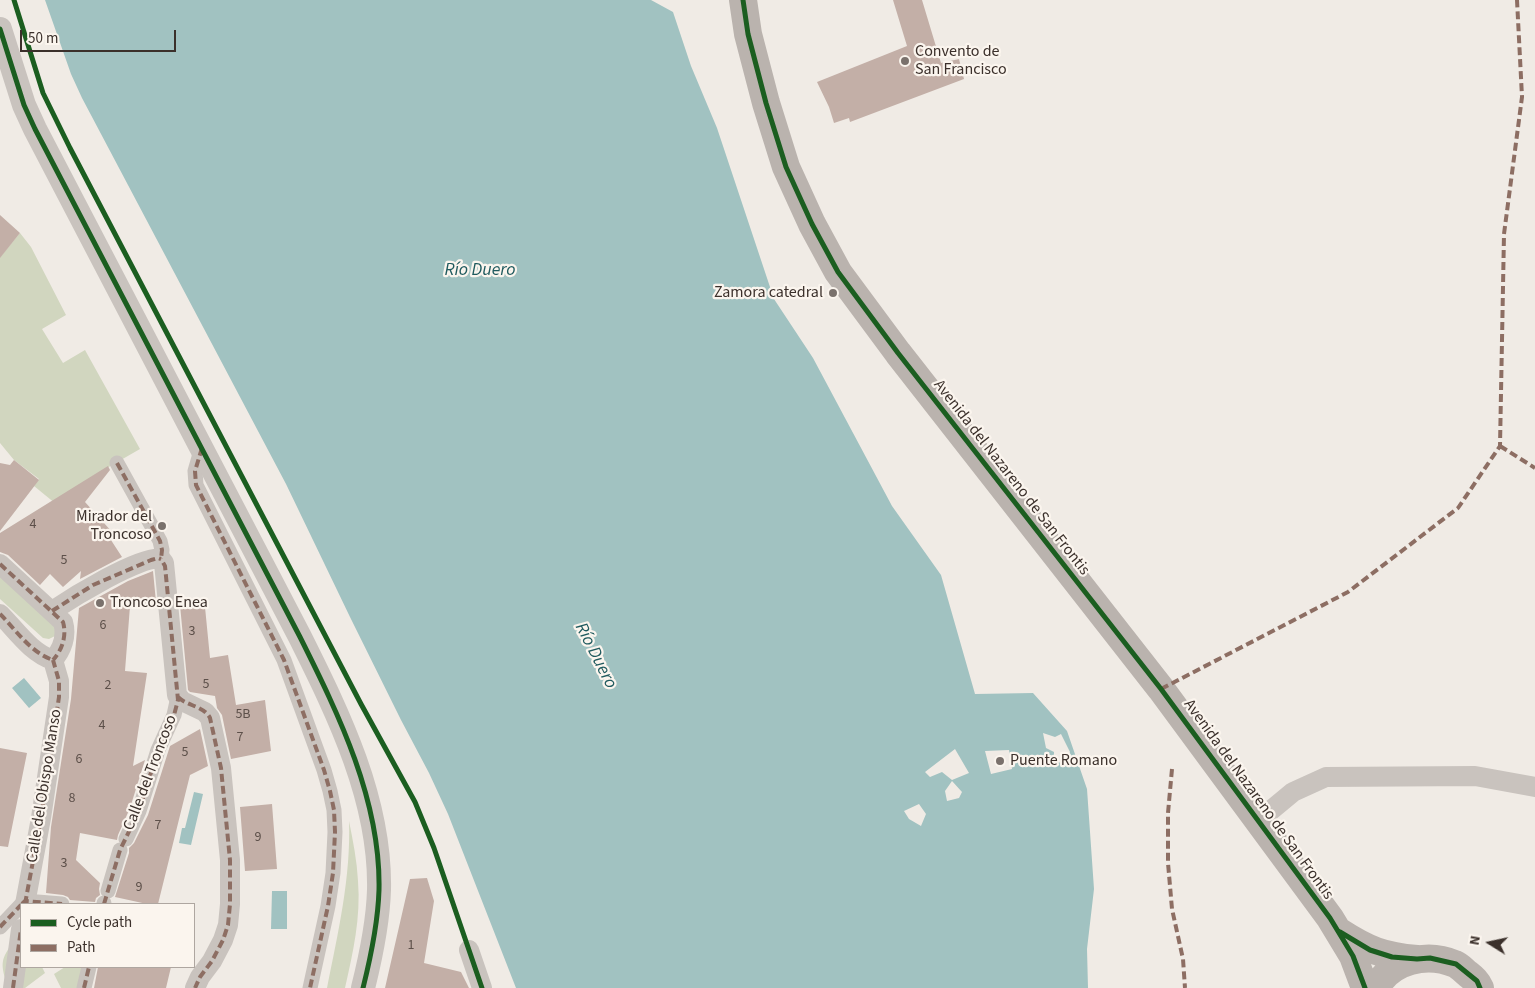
<!DOCTYPE html>
<meta charset="utf-8">
<style>
body{margin:0}
#map{position:relative;width:1535px;height:988px;overflow:hidden;background:#f0ebe5;font-family:"Source Sans 3",sans-serif}
canvas{display:block}
.legend{position:absolute;left:20px;top:903px;width:175px;height:65px;box-sizing:border-box;background:#fbf5ee;border:1px solid #aea6a0;margin:0;padding:6px 9px;list-style:none;font-size:15px;color:#3b302b}
.legend li{display:flex;align-items:center;gap:10px;height:25px}
.legend b{width:25px;border:1px solid #aea6a0}
.north{position:absolute;left:1465px;top:918px;width:50px;height:50px;-webkit-text-stroke:4px #fbf5ee;paint-order:stroke;rotate:280deg;font-size:14px;font-weight:700;line-height:20px;text-align:center;color:#3b302b}
.north::after{content:'';display:block;margin:auto;width:18px;height:22px;background:#3b302b;clip-path:polygon(50% 0,100% 100%,50% 72%,0 100%)}
.scale{position:absolute;left:20px;top:30px;width:156px;height:22px;box-sizing:border-box;border:2px solid #3b302b;border-top:0;padding-left:6px;font-size:15px;line-height:18px;white-space:nowrap;color:#3b302b;-webkit-text-stroke:4px #fbf5ee;paint-order:stroke}
</style>
<div id="map">
<canvas width="1535" height="988"></canvas>
<ul class="legend">
<li><b style="height:6px;background:#1b5e20"></b>Cycle path</li>
<li><b style="height:6px;background:#8d6e63"></b>Path</li>
</ul>
<div class="north">N</div>
<div class="scale">50 m</div>
</div>
<script>
const c = document.querySelector('canvas').getContext('2d');
c.lineJoin = 'round';
function paint(path, color) { c.fillStyle = color; c.fill(path, 'evenodd'); }
function stroke(path, color, width, dash) { c.strokeStyle = color; c.lineWidth = width; c.lineCap = dash ? 'butt' : 'round'; c.setLineDash(dash || []); c.stroke(path); }
function write(font, color, halo, rows, align = 'center') {
  c.font = font + ' "Source Sans 3",sans-serif'; c.lineWidth = 4.5; c.setLineDash([]); c.textBaseline = 'middle'; c.strokeStyle = halo; c.fillStyle = color; for (const [text, x, y, turn = 0] of rows) {
    c.save(); c.translate(x, y); c.rotate((+turn || 0) * Math.PI / 180); c.textAlign = isNaN(turn) ? turn : align; if (halo) c.strokeText(text, 0, 0); c.fillText(text, 0, 0); c.restore();
  }
}
const green = new Path2D(`
 M 20,233 L 31,247 L 66,315 L 42,329 L 63,363 L 85,350 L 140,449 L 93,476 L 56,504 L 34,486 L 39,479 L 14,460 L 0,443 L 0,257 Z
 M 0,575 L 55,625 L 55,636 L 49,639 L 43,638 L 0,599 Z
 M 349,821 C 353,841 357,861 358,881 C 361,917 353,953 345,988 L 327,988 C 338,933 351,877 349,821 Z
 M 15,940 L 8,987 C 0,964 0,959 15,940 Z
 M 22,967 L 42,967 L 45,973 L 25,988 L 19,988 Z
 M 65,967 L 83,967 L 78,988 L 61,988 L 54,974 Z`);
const water = new Path2D(`
 M 45,0 L 651,0 L 673,12 L 691,66 L 717,128 L 774,299 L 813,358 L 892,506 L 941,575 L 975,694 L 1033,693 L 1067,731 L 1087,789 L 1094,889 L 1087,949 L 1088,988 L 516,988 L 448,814 L 429,773 L 401,720 L 350,617 L 286,484 L 82,98 L 71,74 ZM 1043,733 L 1055,737 L 1061,734 L 1070,752 L 1065,764 L 1054,761 L 1054,752 L 1046,748 ZM 955,749 L 969,773 L 952,780 L 942,772 L 930,777 L 925,772 ZM 1009,750 L 1012,769 L 991,774 L 985,751 ZM 952,781 L 962,792 L 959,798 L 947,801 L 945,791 ZM 919,804 L 926,814 L 921,826 L 909,819 L 904,811 Z
 M 24,678 L 41,698 L 29,708 L 12,688 Z
 M 194,792 L 203,794 L 191,845 L 179,843 L 182,828 L 185,828 Z
 M 272,891 L 287,891 L 287,929 L 271,929 Z`);
const building = new Path2D(`
 M 893,0 L 922,0 L 941,63 L 959,59 L 964,79 L 850,122 L 849,118 L 834,123 L 829,107 L 817,82 L 907,46 Z
 M 0,215 L 20,233 L 0,258 Z
 M 14,460 L 39,480 L 0,531 L 0,463 L 10,465 Z
 M 108,466 L 110,470 L 85,502 L 113,533 L 109,537 L 122,557 L 80,579 L 81,571 L 63,587 L 50,574 L 40,585 L 8,555 L 0,552 L 0,533 Z
 M 153,571 L 156,602 L 130,606 L 125,671 L 147,673 L 133,766 L 145,760 L 130,808 L 118,835 L 117,840 L 80,833 L 76,860 L 100,883 L 99,889 L 100,895 L 96,898 L 95,902 L 70,900 L 68,897 L 63,895 L 46,893 L 51,827 L 71,699 L 79,608 L 128,581 Z
 M 195,604 L 205,607 L 210,658 L 228,655 L 236,705 L 265,700 L 271,751 L 231,759 L 222,715 L 217,708 L 215,696 L 190,692 L 188,690 L 180,605 Z
 M 200,729 L 208,766 L 190,775 L 158,904 L 147,904 L 115,897 L 129,853 L 129,848 L 134,843 L 148,815 L 170,746 Z
 M 0,748 L 27,753 L 8,847 L 0,846 Z
 M 272,804 L 277,869 L 245,871 L 240,807 Z
 M 427,878 L 434,901 L 424,963 L 461,972 L 469,988 L 385,988 L 410,879 Z
 M 98,967 L 171,967 L 166,988 L 94,988 Z`);
const pedestrian = new Path2D(`
 M 202,447 L 195,471 L 196,485 L 284,660 L 324,770 L 330,791 L 334,810 L 335,832 L 333,873 L 328,906 L 310,988
 M 117,463 L 160,541 L 162,550 L 161,559
 M 126,839 L 139,811 L 158,750 L 174,715 L 178,697
 M 108,891 L 120,850
 M 22,904 L 25,901 L 62,904
 M 104,904 L 104,903
 M 0,927 L 21,905
 M 84,988 L 89,967`);
const minor = new Path2D(`
 M 0,564 L 63,622 C 67,636 62,650 53,660
 M 52,611 C 70,599 142,554 161,559 L 164,563 L 177,695 L 182,701 L 205,712 L 210,718 L 221,768 L 230,860 L 230,904 L 228,925 L 223,940 L 212,961 L 200,977 L 195,988
 M 0,614 C 16,630 31,653 53,660
 M 1258,821 L 1293,792 L 1326,777 L 1475,776 L 1535,787
 M 25,904 L 41,818 L 59,697 L 59,681 L 53,660
 M 469,950 L 482,988
 M 13,988 L 21,929`);
const tertiary = new Path2D(`
 M 0,29 L 24,105 L 35,129 L 300,637 C 339,715 381,801 379,890 C 378,923 371,956 363,988`);
const secondary = new Path2D(`
 M 743,0 L 748,34 L 766,103 L 786,167 L 812,224 L 838,272 L 898,353 L 1161,689 L 1330,918 L 1353,956 L 1365,988
 M 1340,932 C 1368,950 1383,956 1417,959
 M 1376,988 C 1391,960 1427,952 1455,964 C 1460,966 1464,971 1468,974 C 1473,978 1477,981 1480,988`);
const quiet = new Path2D(`
 M 1500,446 L 1535,468
 M 202,448 L 195,471 L 196,485 L 284,660 L 324,770 L 330,791 L 334,810 L 335,832 L 333,873 L 328,906 L 310,988
 M 117,463 L 160,541 L 162,550 L 161,559
 M 0,564 L 63,622 C 67,636 62,650 53,660
 M 52,611 L 93,585 L 151,560 L 158,558 L 161,559
 M 0,614 C 16,630 31,653 53,660
 M 1161,689 L 1348,592 L 1458,508 L 1500,446 L 1504,234 L 1522,97 L 1517,0
 M 178,697 C 187,706 204,706 210,718 L 221,768 L 230,860 L 230,904 L 228,925 L 223,940 L 212,961 L 200,977 L 195,988
 M 1172,769 L 1168,813 L 1168,863 L 1172,909 L 1183,959 L 1185,988
 M 22,904 L 25,901 L 62,904
 M 25,904 L 41,818 L 59,697 L 59,681 L 53,660
 M 104,904 L 120,850 L 139,811 L 158,750 L 174,715 L 178,700 L 165,566 L 161,559
 M 0,927 L 21,905
 M 13,988 L 21,929
 M 84,988 L 89,967`);
const cycleway = new Path2D(`
 M 14,0 L 43,93 L 70,148 L 361,704 L 415,802 L 434,848 L 482,988
 M 743,0 L 748,34 L 766,103 L 786,167 L 812,224 L 838,272 L 898,353 L 1161,689 L 1330,918 L 1353,956 L 1365,988
 M 0,29 L 24,105 L 35,129 L 300,637 C 339,715 381,801 379,890 C 378,923 371,956 363,988
 M 1340,932 L 1370,950 L 1392,957 L 1417,959 L 1430,958 L 1456,964 L 1477,981 L 1480,988`);
const markers = [
 [905,61,5,"#7a716c"],
 [833,293,5,"#7a716c"],
 [162,526,5,"#7a716c"],
 [100,603,5,"#7a716c"],
 [1000,761,5,"#7a716c"]
];
const numberNames = [
 ["4",33,525],
 ["5",64,561],
 ["6",103,626],
 ["3",192,632],
 ["5",206,685],
 ["2",108,686],
 ["5B",243,715],
 ["4",102,726],
 ["7",240,738],
 ["5",185,753],
 ["6",79,760],
 ["8",72,799],
 ["7",158,826],
 ["9",258,838],
 ["3",64,864],
 ["9",139,888],
 ["1",411,946]
];
const poiNames = [
 ["Convento de",915,52],
 ["San Francisco",915,70],
 ["Zamora catedral",823,293,"right"],
 ["Mirador del",152,517,"right"],
 ["Troncoso",152,535,"right"],
 ["Troncoso Enea",110,603],
 ["Puente Romano",1010,761]
];
const streetNames = [
 ["Avenida del Nazareno de San Frontis",1011,478,52],
 ["Calle del Troncoso",151,773,-69],
 ["Calle del Obispo Manso",45,786,-81],
 ["Avenida del Nazareno de San Frontis",1258,800,54]
];
const waterNames = [
 ["Río Duero",480,271],
 ["Río Duero",595,656,63]
];
paint(green, '#d1d6bf');
paint(water, '#a1c2c1');
paint(building, '#c3afa7');
stroke(pedestrian, '#c9c3be', 15);
stroke(minor, '#c9c3be', 20);
stroke(tertiary, '#c9c3be', 24);
stroke(secondary, '#bab3ae', 28);
stroke(quiet, '#8d6e63', 4, [8, 4]);
stroke(cycleway, '#1b5e20', 5);
for (const [x, y, r, color] of markers) { const dot = new Path2D(); dot.arc(x, y, r, 0, 2 * Math.PI); c.fillStyle = color; c.fill(dot); stroke(dot, '#fbf5ee', 2); }
write('14px', '#5d504a', null, numberNames);
write('16px', '#3b302b', '#fbf5ee', poiNames, 'left');
write('16px', '#3b302b', '#fbf5ee', streetNames);
write('italic 18px', '#1f5a5e', '#fbf5ee', waterNames);
</script>
